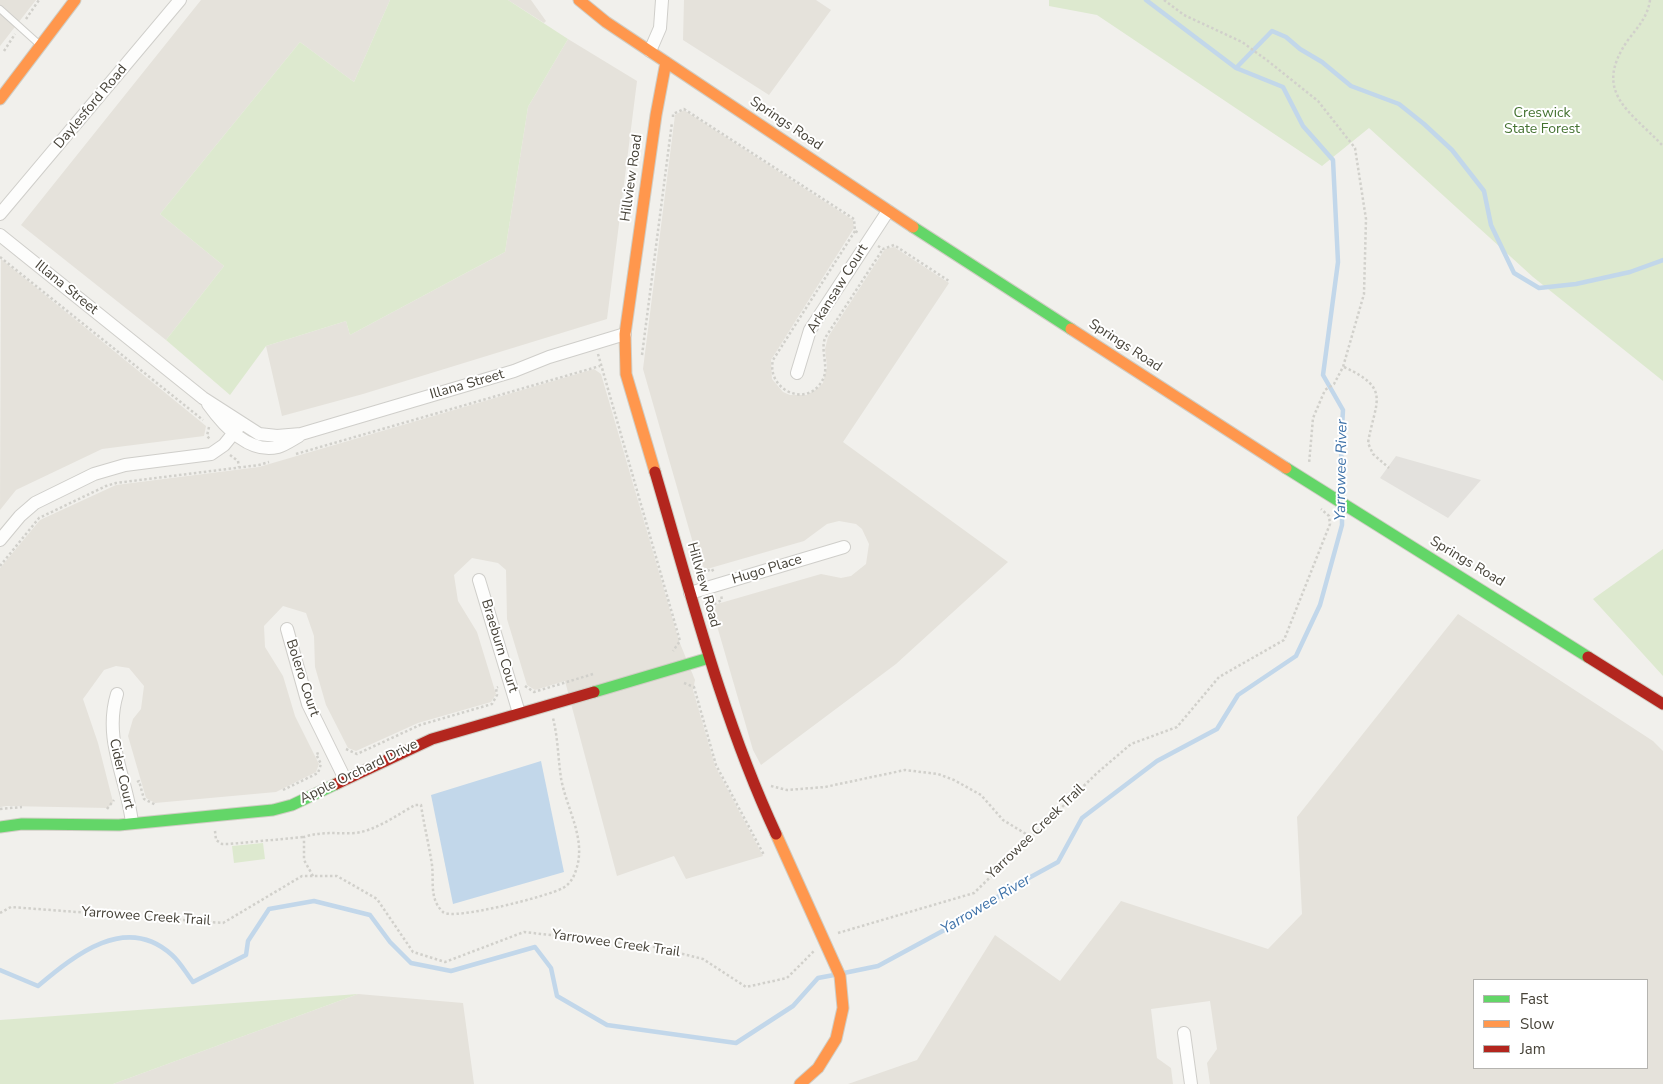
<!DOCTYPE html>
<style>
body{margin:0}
#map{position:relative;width:1663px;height:1084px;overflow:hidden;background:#f1f0ec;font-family:"Nunito Sans",sans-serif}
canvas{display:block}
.legend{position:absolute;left:1473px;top:979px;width:175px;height:90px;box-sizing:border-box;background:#fff;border:1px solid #b5b4b0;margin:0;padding:6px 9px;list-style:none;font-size:15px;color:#474339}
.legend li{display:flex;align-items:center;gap:10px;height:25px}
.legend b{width:25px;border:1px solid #b5b4b0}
</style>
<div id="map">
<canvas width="1663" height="1084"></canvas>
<ul class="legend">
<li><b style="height:6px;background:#63d668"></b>Fast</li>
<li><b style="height:6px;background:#ff974d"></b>Slow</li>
<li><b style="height:6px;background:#b3261e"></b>Jam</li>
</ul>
</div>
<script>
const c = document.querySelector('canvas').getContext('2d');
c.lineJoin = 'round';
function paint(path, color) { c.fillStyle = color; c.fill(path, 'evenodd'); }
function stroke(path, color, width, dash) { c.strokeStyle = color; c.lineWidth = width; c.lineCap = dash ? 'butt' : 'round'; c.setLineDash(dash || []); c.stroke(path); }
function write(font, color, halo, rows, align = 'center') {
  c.font = font + ' "Nunito Sans",sans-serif'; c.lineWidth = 4; c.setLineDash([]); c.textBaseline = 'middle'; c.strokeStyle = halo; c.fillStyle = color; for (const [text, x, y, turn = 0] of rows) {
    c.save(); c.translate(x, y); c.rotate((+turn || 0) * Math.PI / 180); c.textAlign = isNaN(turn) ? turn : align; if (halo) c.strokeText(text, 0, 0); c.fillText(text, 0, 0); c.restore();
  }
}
const residential = new Path2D(`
 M 0,0 L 36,0 L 0,46 Z
 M 201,0 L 390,0 L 354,82 L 300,42 L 160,214 L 224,266 L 166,340 L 21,225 Z
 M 508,0 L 531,0 L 546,21 L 544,23 Z
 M 684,0 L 816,0 L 831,10 L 769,95 L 683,40 Z
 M 568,39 L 637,81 L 607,319 L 363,394 L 282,416 L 266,346 L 346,321 L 350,335 L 505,252 L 528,107 Z
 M 684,110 L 853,220 L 854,228 L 771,360 L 772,379 L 783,392 L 790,395 L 807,395 L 818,388 L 823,383 L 827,367 L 825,349 L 828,337 L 885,249 L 894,247 L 949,283 L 843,442 L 1008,562 L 896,664 L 761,765 L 753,750 L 713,612 L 717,604 L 814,576 L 821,574 L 841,578 L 851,576 L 866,564 L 869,544 L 862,529 L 856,524 L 839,521 L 827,524 L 804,541 L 707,569 L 699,564 L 643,369 L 675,115 Z
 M 1,259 L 206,426 L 204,436 L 102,449 L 16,490 L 0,510 Z
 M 594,369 L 601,374 L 679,641 L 695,680 L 693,690 L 715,766 L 763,856 L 686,879 L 674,856 L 617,876 L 565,681 L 535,690 L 527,685 L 507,619 L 506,570 L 498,563 L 472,558 L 454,575 L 458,601 L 477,632 L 496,694 L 491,702 L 418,723 L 356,751 L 348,748 L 326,705 L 315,667 L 314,636 L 306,613 L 283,606 L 264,626 L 265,647 L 283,676 L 295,716 L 319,764 L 316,772 L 276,792 L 155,803 L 146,798 L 128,736 L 133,719 L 141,709 L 144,686 L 129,668 L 116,666 L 104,670 L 83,699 L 98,743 L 113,802 L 108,808 L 7,806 L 0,807 L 0,568 L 40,520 L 116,485 L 259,467 Z
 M 1458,614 L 1653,741 L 1663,751 L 1663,1084 L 1210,1084 L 1207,1063 L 1217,1049 L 1210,1001 L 1151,1009 L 1157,1058 L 1171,1068 L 1173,1084 L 848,1084 L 917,1060 L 995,935 L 1060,981 L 1121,901 L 1268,949 L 1302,914 L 1297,817 ZM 1474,980 L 1647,980 L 1647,1068 L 1474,1068 Z
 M 358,994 L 463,1003 L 474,1084 L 113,1084 Z`);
const green = new Path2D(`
 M 390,0 L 508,0 L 568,39 L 528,107 L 505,252 L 350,335 L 346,321 L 266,346 L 230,395 L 166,340 L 224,266 L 160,214 L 300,42 L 354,82 Z
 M 1049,0 L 1663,0 L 1663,381 L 1533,277 L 1369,128 L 1322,166 L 1097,15 L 1049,6 Z
 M 1663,549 L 1663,676 L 1593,599 Z
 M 263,843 L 265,859 L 234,863 L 232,846 Z
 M 358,994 L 113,1084 L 0,1084 L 0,1020 Z`);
const parking = new Path2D(`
 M 1396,456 L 1481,480 L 1448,518 L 1380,478 Z`);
const water = new Path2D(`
 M 541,761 L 564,872 L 453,904 L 431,795 Z`);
const stream = new Path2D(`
 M 1146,0 L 1236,68 L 1283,87 L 1303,126 L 1333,160 L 1338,262 L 1323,375 L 1343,410 L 1341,446 L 1342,497
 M 1236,68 L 1272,31 L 1286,37 L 1300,49 L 1322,62 L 1351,86 L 1399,104 L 1424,124 L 1452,150 L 1484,191 L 1491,225 L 1514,273 L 1539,288 L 1576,284 L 1630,272 L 1663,260
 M 0,970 L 38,986 C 75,955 126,913 172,955 C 180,962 186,973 193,982 L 246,955 L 248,941 L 269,909 L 314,901 L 370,915 L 390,942 L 411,963 L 451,971 L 535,947 L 551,968 L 557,996 L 607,1025 L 736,1043 L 793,1006 L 818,978 L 834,975
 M 844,973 L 878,966 L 961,921 L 1016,885 L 1058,862 L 1082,818 L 1157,761 L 1217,729 L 1238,695 L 1296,656 L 1320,605 L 1342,525 L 1342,509`);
const path = new Path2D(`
 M 1164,0 L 1184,15 L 1242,42 L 1268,61 L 1318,101 L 1355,148 L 1366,219 L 1364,294 L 1343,367 L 1334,384 L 1325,390 L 1313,418 L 1309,464
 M 1650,0 C 1648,16 1638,27 1628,40 C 1592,92 1629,110 1663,146
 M 26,19 L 39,0
 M 4,51 L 15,34
 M 673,117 L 673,114 L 684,109 L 854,219 L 855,231 L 859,233
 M 855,231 L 773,360 C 766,389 806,409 822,381 C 830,368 820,352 825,338 L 883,249
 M 878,246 L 883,249 L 894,245 L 949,281
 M 0,257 L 203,420
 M 598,354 L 680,641 L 673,651
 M 642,355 L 672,122
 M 1344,367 C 1392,389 1375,401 1368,443 L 1373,454 L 1389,468
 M 209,427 L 207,436 L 210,439
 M 296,454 L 600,366
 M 230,455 L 238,461 L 239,467
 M 0,566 L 39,518 L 106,486 L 116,483 L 259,465 L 269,462
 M 699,566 L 707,571 L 712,569 L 714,573
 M 712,609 L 716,603 L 722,600 L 721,595
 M 684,683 L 694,687 L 716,765 L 764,855
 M 525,686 L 534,692 L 593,674
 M 346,749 L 357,754 L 420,725 L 492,704 L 497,695 L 496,688 L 498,687
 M 137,782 L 139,781 L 144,799 L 156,805
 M 771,786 L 787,790 L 825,787 L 905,770 L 938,774 L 954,780 L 981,795 L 1003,820 L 1031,837
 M 283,790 L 318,773 L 321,764 L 316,754 L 319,753
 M 0,809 L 22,807
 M 107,809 L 114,800
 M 215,831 L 216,840 L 222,844 L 229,844 L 304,837
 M 313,876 L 304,860 L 304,837 C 322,831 337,834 355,833 C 375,831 397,815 415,805 L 421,805 C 424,825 429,845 432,865 C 434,881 429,899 443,912 C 452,921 549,896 563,888 C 570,884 574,877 576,870 C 587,839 566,808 561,778 C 558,758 558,738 553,718
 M 0,913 L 11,907 L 223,923 L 302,876 L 337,876 L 377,899 L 413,952 L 445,962 L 524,932 L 655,947 L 703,959 L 746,987 L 787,978 L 814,951
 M 838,933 L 974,893 L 1096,774 L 1131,744 L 1177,727 L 1219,677 L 1284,640 L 1330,524 L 1329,516 L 1321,509`);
const lane = new Path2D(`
 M 0,9 L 40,45`);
const street = new Path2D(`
 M 650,51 L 660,28 L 662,0
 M 0,214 L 180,0
 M 0,235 L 203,398 L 259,434 L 277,436 L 301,434 L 514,371 L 549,357 L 625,334
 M 797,373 L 810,330 L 888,211
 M 208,404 C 223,425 249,454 278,447 C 285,445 292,440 299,436
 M 0,540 L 20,516 L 35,503 L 94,474 L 125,465 L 211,454 L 224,445 L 241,424
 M 479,580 L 519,713
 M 690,593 L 844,547
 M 287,629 L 308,704 L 345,779
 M 117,694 C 103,740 127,778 132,823
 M 1184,1033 L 1191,1084`);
const fast = new Path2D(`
 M 913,227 L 1071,329
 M 1286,468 L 1588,657
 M 594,692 L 709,658
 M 0,827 L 22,824 L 119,825 L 273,810 L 292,805 L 336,784`);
const slow = new Path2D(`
 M 579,0 L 606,22 L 913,227
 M 0,99 L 75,0
 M 1071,329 L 1286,468
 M 655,472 L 626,374 L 625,334 L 656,115 L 666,62
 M 776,834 L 840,976 L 843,1008 L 836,1039 L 818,1068 L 800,1084`);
const jam = new Path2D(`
 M 655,472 C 691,594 722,718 776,834
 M 1588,657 L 1663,704
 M 336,784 L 432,739 L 594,692`);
const streetNames = [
 ["Daylesford Road",91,107,-50],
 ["Springs Road",786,124,34],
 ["Hillview Road",632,178,-82],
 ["Illana Street",66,288,39],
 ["Arkansaw Court",838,289,-58],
 ["Springs Road",1125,346,33],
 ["Illana Street",467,385,-16],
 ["Springs Road",1467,562,31],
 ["Hugo Place",767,570,-17],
 ["Hillview Road",703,585,74],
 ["Braeburn Court",499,646,73],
 ["Bolero Court",302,678,72],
 ["Apple Orchard Drive",359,772,-26],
 ["Cider Court",121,774,77],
 ["Yarrowee Creek Trail",1036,832,-44],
 ["Yarrowee Creek Trail",146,917,4],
 ["Yarrowee Creek Trail",616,944,8]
];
const parkNames = [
 ["Creswick",1542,114],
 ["State Forest",1542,130]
];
const waterNames = [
 ["Yarrowee River",1342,470,-89],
 ["Yarrowee River",986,905,-31]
];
paint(residential, '#e5e2db');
paint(green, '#dde9cf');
paint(parking, '#e3e1dd');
paint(water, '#c2d7ea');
stroke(stream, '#c2d7ea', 4.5);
stroke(lane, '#cfceca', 8);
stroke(street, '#cfceca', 14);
stroke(fast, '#d0cdc4', 13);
stroke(slow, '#d0cdc4', 13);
stroke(jam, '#d0cdc4', 13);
stroke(path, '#d1d0cb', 2.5, [2.5, 2.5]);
stroke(lane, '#fdfdfc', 6);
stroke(street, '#fdfdfc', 12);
stroke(fast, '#63d668', 11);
stroke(slow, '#ff974d', 11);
stroke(jam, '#b3261e', 11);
write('14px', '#474339', '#fff', streetNames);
write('14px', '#457332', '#fff', parkNames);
write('italic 15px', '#3d71a8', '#fff', waterNames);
</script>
